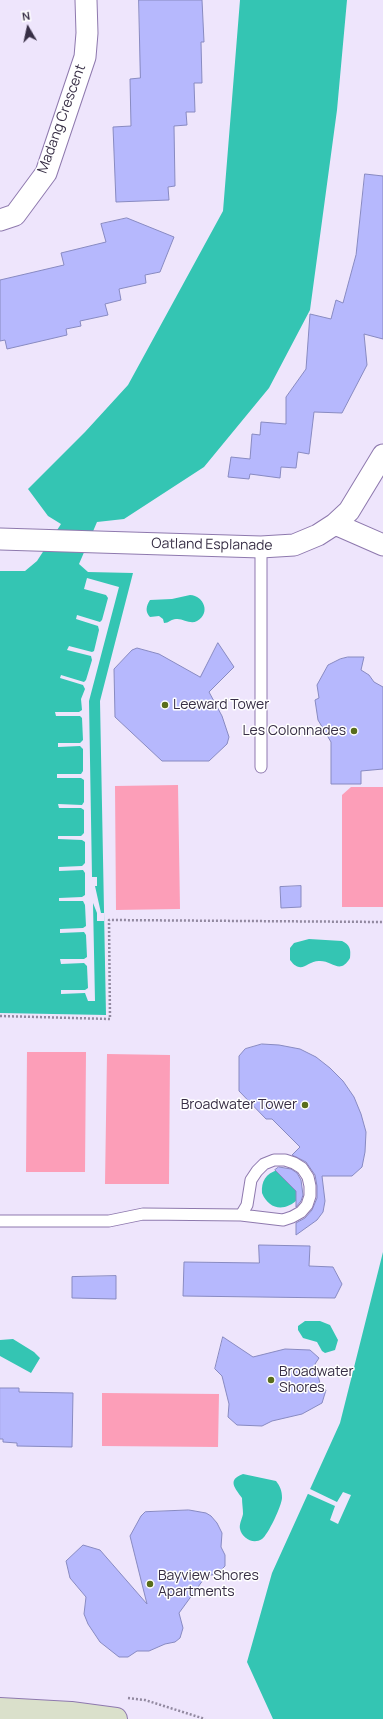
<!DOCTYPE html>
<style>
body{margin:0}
#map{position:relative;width:383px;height:1719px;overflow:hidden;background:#eee5fc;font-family:Manrope,sans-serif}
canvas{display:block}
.north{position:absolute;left:8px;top:8px;width:40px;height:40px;-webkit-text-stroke:3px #fff;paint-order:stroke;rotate:351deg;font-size:11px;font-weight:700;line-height:16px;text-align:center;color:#372e45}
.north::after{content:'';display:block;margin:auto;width:14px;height:18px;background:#372e45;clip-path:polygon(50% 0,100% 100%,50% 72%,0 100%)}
</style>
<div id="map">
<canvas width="383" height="1719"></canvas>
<div class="north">N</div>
</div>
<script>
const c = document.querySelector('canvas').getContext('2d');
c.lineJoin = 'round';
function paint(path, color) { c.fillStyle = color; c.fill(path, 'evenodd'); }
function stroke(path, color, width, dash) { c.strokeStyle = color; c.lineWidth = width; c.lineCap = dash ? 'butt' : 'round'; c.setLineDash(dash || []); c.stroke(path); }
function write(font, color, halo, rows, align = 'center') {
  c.font = font + ' Manrope,sans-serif'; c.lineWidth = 3; c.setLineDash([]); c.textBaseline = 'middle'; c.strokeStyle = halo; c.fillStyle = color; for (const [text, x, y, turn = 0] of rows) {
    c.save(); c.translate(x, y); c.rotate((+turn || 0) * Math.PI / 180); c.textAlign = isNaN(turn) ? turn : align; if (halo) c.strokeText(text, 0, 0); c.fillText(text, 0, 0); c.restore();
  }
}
const green = new Path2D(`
 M 178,785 L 180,909 L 116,910 L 115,786 Z
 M 351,787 L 383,787 L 383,907 L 342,907 L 342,795 Z
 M 27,1052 L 86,1052 L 85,1172 L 26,1172 Z
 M 107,1054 L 170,1055 L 169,1184 L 105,1184 Z
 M 102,1393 L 219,1394 L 218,1447 L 102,1446 Z`);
const water = new Path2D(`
 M 240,0 L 347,0 L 337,110 L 310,310 L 269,388 L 204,467 L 124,519 L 97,522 L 79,564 L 88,572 L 133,573 L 100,701 L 106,1015 L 0,1013 L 0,571 L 25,571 L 37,561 L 61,524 L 48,516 L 28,489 L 85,432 L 128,385 L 223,211 Z
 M 190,595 C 204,596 211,613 197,621 C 190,625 183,618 176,619 C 171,619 169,623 164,623 L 163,619 L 159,616 L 150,617 C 145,612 146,606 150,600 L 172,599 Z
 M 309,939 L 342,941 C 350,945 351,949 350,958 C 340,975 333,961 320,961 C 307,960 302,976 290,960 L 290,948 L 294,943 Z
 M 277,1170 L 294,1175 L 298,1199 C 285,1212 269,1210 262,1193 C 261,1181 266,1174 277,1170 Z
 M 383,1252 L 383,1719 L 273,1719 L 247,1662 L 272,1573 L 340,1423 Z
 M 305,1321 L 320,1321 L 330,1325 L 338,1340 L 335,1350 L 325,1353 L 322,1351 L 317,1342 L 303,1338 L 298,1330 L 298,1326 Z
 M 13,1339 L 34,1352 L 40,1358 L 31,1373 L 0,1356 L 0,1340 Z
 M 243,1474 L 276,1481 C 280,1486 282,1491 282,1498 C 282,1505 268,1535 262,1539 C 253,1545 242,1538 240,1529 C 239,1524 242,1519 243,1514 C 243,1509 242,1503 242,1498 C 236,1489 226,1480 243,1474 Z`);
const pier = new Path2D(`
 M 87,578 L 119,587 L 89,701 L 92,877 L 97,877 L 97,886 L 95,886 L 101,913 L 104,913 L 104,921 L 97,921 L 97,913 L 93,903 L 95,1001 L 88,1001 L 85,993 L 61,994 L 61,990 L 85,990 L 88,988 L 87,966 L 84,963 L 61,964 L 60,959 L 84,959 L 87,957 L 86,935 L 84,932 L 60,933 L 60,929 L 83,928 L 86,926 L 85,905 L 83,901 L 59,901 L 59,898 L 82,897 L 85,895 L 85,873 L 83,870 L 59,871 L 59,867 L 82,866 L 85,863 L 85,842 L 82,840 L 58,839 L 58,836 L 81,836 L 84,833 L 84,810 L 81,808 L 59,808 L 58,804 L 82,805 L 84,802 L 84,780 L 81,778 L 57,778 L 57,774 L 81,774 L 83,771 L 83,749 L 80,746 L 58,747 L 58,743 L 80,743 L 83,740 L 82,718 L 80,716 L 56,716 L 55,712 L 79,712 L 82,710 L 81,699 L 85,689 L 83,685 L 60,678 L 61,675 L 84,682 L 86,680 L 92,660 L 91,656 L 67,650 L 69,646 L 92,652 L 94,651 L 99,630 L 98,626 L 76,619 L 77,615 L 100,622 L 102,620 L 108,598 L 106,595 L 84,589 Z
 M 308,1488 L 337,1502 L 343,1492 L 351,1495 L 338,1524 L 330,1520 L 335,1506 L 306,1493 Z`);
const building = new Path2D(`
 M 139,0 L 202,0 L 204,42 L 201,42 L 202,83 L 194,83 L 195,112 L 186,112 L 187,125 L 174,126 L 175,186 L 168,187 L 169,200 L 116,202 L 113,127 L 131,126 L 130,79 L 140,78 Z
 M 365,174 L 383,176 L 383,339 L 364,334 L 367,365 L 342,413 L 314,412 L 309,454 L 298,452 L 296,468 L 281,467 L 280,478 L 250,474 L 249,479 L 228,477 L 231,457 L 250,459 L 252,434 L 260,435 L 261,422 L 286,424 L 286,397 L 306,369 L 310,314 L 331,319 L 336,300 L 343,303 L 356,255 Z
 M 127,218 L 174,237 L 160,272 L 145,275 L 146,283 L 119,289 L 121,300 L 105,304 L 108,315 L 80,321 L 81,326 L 66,329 L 67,335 L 7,349 L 5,340 L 0,341 L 0,280 L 64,265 L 61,253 L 106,242 L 101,224 Z
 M 218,643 L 234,667 L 209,692 L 222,716 L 229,737 L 227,744 L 209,761 L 162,761 L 115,717 L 114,669 L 132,650 L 137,648 L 159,654 L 200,677 Z
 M 348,657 L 364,657 L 361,670 L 369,675 L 374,682 L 383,687 L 383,769 L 361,771 L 361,784 L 331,784 L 331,742 L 318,720 L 315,700 L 319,698 L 317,685 L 328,665 L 340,659 Z
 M 301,886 L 301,907 L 281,908 L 280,887 Z
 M 262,1044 L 279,1045 L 300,1049 L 316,1057 L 330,1068 L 343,1081 L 354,1097 L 361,1114 L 366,1132 L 365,1152 L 362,1167 L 352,1176 L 322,1176 L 325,1201 L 323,1212 L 317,1220 L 296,1235 L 296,1223 L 305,1218 L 312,1210 L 317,1198 L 317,1186 L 315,1175 L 306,1162 L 292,1155 L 300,1147 L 272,1119 L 266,1119 L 239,1091 L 239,1056 L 245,1049 Z
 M 279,1167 L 291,1169 L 297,1173 L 301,1180 L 303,1195 L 301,1201 L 296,1207 L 296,1191 L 275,1170 Z
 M 259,1245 L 310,1246 L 309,1266 L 333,1267 L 342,1284 L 335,1298 L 183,1296 L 184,1262 L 259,1263 Z
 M 116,1276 L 116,1299 L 72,1298 L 72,1277 Z
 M 223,1337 L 253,1357 L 285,1349 L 310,1350 L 319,1358 L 315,1364 L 321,1387 L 326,1390 L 322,1403 L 302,1414 L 272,1421 L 262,1426 L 237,1425 L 228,1417 L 229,1404 L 222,1376 L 215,1369 Z
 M 0,1388 L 19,1388 L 19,1392 L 73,1393 L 72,1447 L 17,1446 L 17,1443 L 3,1442 L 3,1439 L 0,1439 Z
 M 189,1510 L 206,1513 L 211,1516 L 217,1523 L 222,1533 L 221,1547 L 225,1555 L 225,1566 L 217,1574 L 206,1576 L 179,1613 L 183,1628 L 180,1638 L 175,1642 L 165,1644 L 149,1651 L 137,1651 L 128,1657 L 119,1657 L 100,1642 L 88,1624 L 84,1614 L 86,1597 L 70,1578 L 66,1561 L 83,1545 L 100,1550 L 147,1604 L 130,1536 L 141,1516 L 145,1512 Z`);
const path = new Path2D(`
 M 0,1016 L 110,1019 L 109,920 L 383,922
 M 128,1698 L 145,1700 L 205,1719`);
const lane = new Path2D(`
 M 261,547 L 261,767
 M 0,1221 L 109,1221 L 143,1214 L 241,1215 L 283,1220 L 292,1217 L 301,1212 L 307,1205 L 310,1196 L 310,1186 L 308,1177 L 302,1168 L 294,1163 L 285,1160 L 274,1160 L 264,1164 L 257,1171 L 251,1180 L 247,1205 L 241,1215`);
const street = new Path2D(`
 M 0,220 L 15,215 L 46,173 L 85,57 L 87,33 L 86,0
 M 335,524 L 383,545
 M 0,539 L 261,547 L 294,545 L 318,535 L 335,524 L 349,511 L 383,455`);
const secondary = new Path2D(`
 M 0,1709 L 71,1713 L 116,1719`);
const markers = [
 [165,705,4,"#596d1c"],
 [354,731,4,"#596d1c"],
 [305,1105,4,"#596d1c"],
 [271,1380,4,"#596d1c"],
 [150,1584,4,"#596d1c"]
];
const streetNames = [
 ["Madang Crescent",62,119,-70],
 ["Oatland Esplanade",212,545,1]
];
const poiNames = [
 ["Leeward Tower",173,705],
 ["Les Colonnades",346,731,"right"],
 ["Broadwater Tower",297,1105,"right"],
 ["Broadwater",279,1372],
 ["Shores",279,1388],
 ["Bayview Shores",158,1576],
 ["Apartments",158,1592]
];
paint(green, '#fc9eb8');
paint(water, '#34c5b3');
paint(pier, '#eee5fc');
paint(building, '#b6b8fd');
stroke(building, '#888ac1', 1);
stroke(lane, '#8e79ae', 13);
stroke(street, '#8e79ae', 23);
stroke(secondary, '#8e79ae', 24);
stroke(path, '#9289a0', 2.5, [2, 2]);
stroke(lane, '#fff', 11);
stroke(street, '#fff', 21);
stroke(secondary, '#dae0cb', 22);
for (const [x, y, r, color] of markers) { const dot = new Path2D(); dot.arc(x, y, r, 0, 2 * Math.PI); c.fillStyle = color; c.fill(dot); stroke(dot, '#fff', 1.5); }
write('14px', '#372e45', '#fff', streetNames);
write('14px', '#372e45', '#fff', poiNames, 'left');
</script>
